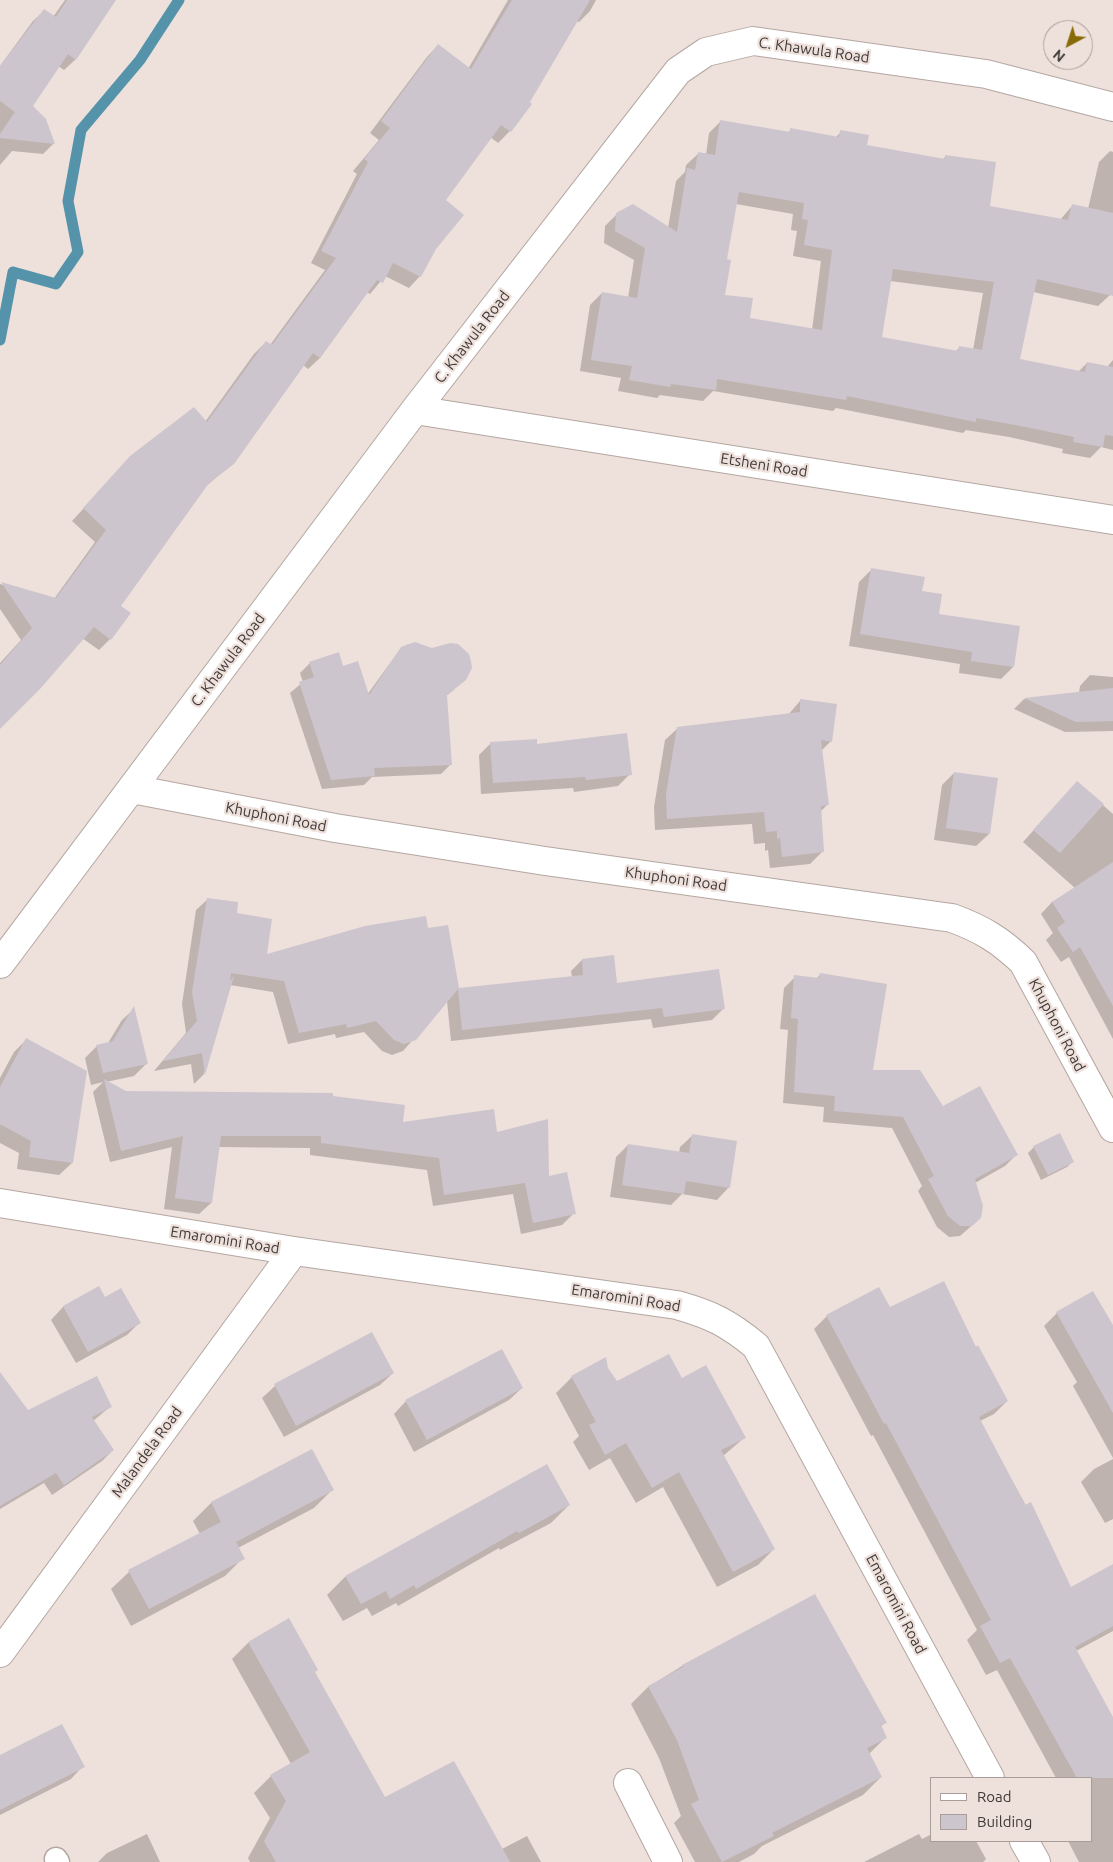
<!DOCTYPE html>
<style>
body{margin:0}
#map{position:relative;width:1113px;height:1862px;overflow:hidden;background:#eee0db;font-family:Ubuntu,sans-serif}
canvas{display:block}
.legend{position:absolute;left:930px;top:1777px;width:162px;height:65px;box-sizing:border-box;background:#eee0db;border:1px solid #a89d99;margin:0;padding:6px 9px;list-style:none;font-size:15px;color:#3f3937}
.legend li{display:flex;align-items:center;gap:10px;height:25px}
.legend b{width:25px;border:1px solid #a89d99}
.north{position:absolute;left:1043px;top:20px;width:50px;height:50px;box-sizing:border-box;background:#eee0db;border:1px solid #a89d99;border-radius:50%;rotate:220deg;font-size:14px;font-weight:700;line-height:20px;text-align:center;color:#3f3937}
.north::after{content:'';display:block;margin:auto;width:18px;height:22px;background:#886b09;clip-path:polygon(50% 0,100% 100%,50% 72%,0 100%)}
</style>
<div id="map">
<canvas width="1113" height="1862"></canvas>
<ul class="legend">
<li><b style="height:6px;background:#fff"></b>Road</li>
<li><b style="height:14px;background:#cdc5ce"></b>Building</li>
</ul>
<div class="north">N</div>
</div>
<script>
const c = document.querySelector('canvas').getContext('2d');
c.lineJoin = 'round';
function paint(path, color) { c.fillStyle = color; c.fill(path, 'evenodd'); }
function stroke(path, color, width, dash) { c.strokeStyle = color; c.lineWidth = width; c.lineCap = dash ? 'butt' : 'round'; c.setLineDash(dash || []); c.stroke(path); }
function write(font, color, halo, rows, align = 'center') {
  c.font = font + ' Ubuntu,sans-serif'; c.lineWidth = 4.5; c.setLineDash([]); c.textBaseline = 'middle'; c.strokeStyle = halo; c.fillStyle = color; for (const [text, x, y, turn = 0] of rows) {
    c.save(); c.translate(x, y); c.rotate((+turn || 0) * Math.PI / 180); c.textAlign = isNaN(turn) ? turn : align; if (halo) c.strokeText(text, 0, 0); c.fillText(text, 0, 0); c.restore();
  }
}
const shadow = new Path2D(`
 M 65,0 L 114,0 L 75,60 L 64,70 L 58,66 L 32,106 L 45,120 L 53,144 L 43,154 L 12,151 L 0,165 L 0,66 L 33,21 L 44,11 L 53,17 Z
 M 508,0 L 596,0 L 590,11 L 579,22 L 576,21 L 528,103 L 530,104 L 510,131 L 498,143 L 490,137 L 444,200 L 435,248 L 420,276 L 409,288 L 385,276 L 370,294 L 367,292 L 320,358 L 308,369 L 303,365 L 233,463 L 204,488 L 119,606 L 110,639 L 99,650 L 82,638 L 0,727 L 0,663 L 21,640 L 0,609 L 0,584 L 54,599 L 95,542 L 72,521 L 119,470 L 205,422 L 254,354 L 266,342 L 270,345 L 325,270 L 311,263 L 357,174 L 353,171 L 379,140 L 370,133 L 427,57 L 438,45 L 468,69 Z
 M 721,121 L 787,133 L 791,130 L 835,138 L 841,132 L 866,146 L 942,160 L 946,156 L 988,207 L 1060,220 L 1072,206 L 1088,209 L 1099,162 L 1110,151 L 1113,152 L 1113,278 L 1110,295 L 1098,306 L 1033,292 L 1019,360 L 1078,372 L 1087,363 L 1107,367 L 1113,360 L 1113,450 L 1101,447 L 1090,458 L 1062,453 L 1063,449 L 1009,437 L 966,430 L 963,433 L 836,408 L 833,411 L 713,391 L 703,401 L 660,395 L 657,398 L 618,391 L 621,378 L 580,371 L 590,305 L 602,293 L 628,298 L 634,260 L 604,243 L 605,226 L 617,214 L 668,228 L 676,181 L 685,172 L 686,165 L 698,154 L 706,155 L 709,133 ZM 736,204 L 793,214 L 791,230 L 797,231 L 793,256 L 821,261 L 812,330 L 749,319 L 723,296 L 726,260 ZM 890,281 L 983,293 L 973,350 L 960,347 L 955,352 L 881,338 Z
 M 872,569 L 921,592 L 937,615 L 1013,667 L 1001,679 L 959,673 L 960,664 L 849,646 L 859,582 Z
 M 415,643 L 455,689 L 446,696 L 451,764 L 441,774 L 372,777 L 364,785 L 322,789 L 290,693 L 303,682 L 300,673 L 310,663 L 343,668 L 367,695 L 396,655 L 406,645 Z
 M 1090,675 L 1113,677 L 1113,731 L 1065,732 L 1014,709 L 1024,699 L 1079,693 L 1080,686 Z
 M 800,701 L 831,741 L 821,751 L 828,804 L 820,812 L 823,851 L 810,864 L 770,868 L 768,850 L 765,851 L 765,843 L 754,844 L 752,824 L 655,830 L 654,807 L 665,740 L 678,728 L 788,715 Z
 M 491,743 L 536,745 L 630,774 L 618,786 L 574,792 L 573,788 L 481,794 L 479,755 Z
 M 954,773 L 989,834 L 976,846 L 934,840 L 942,785 Z
 M 1077,782 L 1113,814 L 1113,1039 L 1069,957 L 1061,962 L 1046,940 L 1053,933 L 1041,914 L 1052,902 L 1075,888 L 1023,842 Z
 M 208,899 L 235,914 L 265,956 L 447,926 L 458,989 L 572,977 L 571,971 L 582,960 L 616,984 L 723,1009 L 712,1020 L 653,1028 L 651,1019 L 451,1041 L 447,1001 L 403,1051 L 392,1055 L 382,1051 L 364,1032 L 336,1038 L 335,1034 L 288,1044 L 273,992 L 230,985 L 204,1074 L 194,1084 L 191,1064 L 154,1071 L 186,1033 L 182,1004 L 196,910 Z
 M 820,975 L 872,1071 L 943,1108 L 1016,1155 L 1005,1166 L 975,1183 L 977,1221 L 960,1236 L 949,1237 L 937,1227 L 918,1191 L 922,1186 L 892,1128 L 823,1122 L 824,1107 L 783,1103 L 788,1030 L 780,1029 L 784,988 L 795,977 L 816,979 Z
 M 134,1009 L 146,1064 L 134,1076 L 106,1082 L 125,1093 L 332,1097 L 402,1123 L 496,1133 L 548,1177 L 574,1213 L 562,1225 L 521,1234 L 513,1194 L 433,1206 L 427,1170 L 310,1155 L 310,1148 L 218,1147 L 211,1203 L 199,1214 L 164,1209 L 172,1147 L 110,1162 L 93,1092 L 103,1082 L 91,1085 L 85,1058 L 97,1046 L 108,1043 L 122,1020 Z
 M 27,1039 L 72,1163 L 59,1175 L 17,1169 L 19,1153 L 0,1143 L 0,1078 L 14,1052 Z
 M 693,1135 L 729,1187 L 717,1200 L 682,1194 L 671,1205 L 610,1197 L 616,1157 L 628,1145 L 679,1153 L 680,1147 Z
 M 1034,1147 L 1073,1161 L 1067,1167 L 1041,1180 L 1028,1153 Z
 M 99,1288 L 104,1299 L 139,1323 L 127,1335 L 76,1363 L 51,1320 L 63,1307 Z
 M 889,1309 L 975,1348 L 1007,1401 L 994,1414 L 980,1421 L 1071,1589 L 1113,1578 L 1113,1631 L 1076,1651 L 1113,1722 L 1113,1862 L 1079,1862 L 1068,1841 L 1092,1841 L 1092,1778 L 1056,1778 L 997,1670 L 986,1675 L 967,1640 L 977,1630 L 873,1435 L 871,1436 L 814,1329 L 827,1316 Z
 M 1057,1313 L 1113,1327 L 1113,1458 L 1073,1386 L 1077,1382 L 1044,1326 Z
 M 371,1333 L 393,1373 L 380,1385 L 284,1437 L 262,1398 L 275,1386 Z
 M 605,1359 L 607,1368 L 617,1382 L 744,1438 L 723,1456 L 774,1549 L 758,1565 L 717,1587 L 663,1487 L 636,1503 L 610,1458 L 589,1470 L 573,1442 L 579,1436 L 556,1393 L 572,1377 Z
 M 522,1388 L 509,1400 L 414,1452 L 394,1414 L 406,1401 Z
 M 110,1407 L 93,1421 L 113,1450 L 102,1461 L 52,1495 L 44,1483 L 0,1509 L 0,1423 L 28,1412 Z
 M 311,1450 L 332,1490 L 314,1508 L 238,1548 L 243,1558 L 225,1576 L 131,1626 L 111,1589 L 129,1572 L 200,1534 L 193,1521 L 211,1503 Z
 M 1113,1459 L 1113,1519 L 1105,1523 L 1081,1482 L 1094,1469 Z
 M 546,1466 L 569,1505 L 551,1523 L 500,1550 L 499,1548 L 398,1606 L 396,1603 L 372,1616 L 367,1608 L 343,1621 L 327,1595 L 345,1577 Z
 M 814,1596 L 885,1723 L 880,1727 L 886,1737 L 869,1754 L 881,1777 L 863,1795 L 762,1846 L 754,1854 L 739,1862 L 695,1862 L 674,1823 L 681,1816 L 659,1758 L 631,1704 L 648,1687 L 682,1666 Z
 M 289,1620 L 314,1673 L 385,1798 L 502,1849 L 527,1836 L 541,1862 L 250,1862 L 248,1858 L 270,1818 L 254,1793 L 271,1776 L 291,1764 L 232,1659 L 248,1643 Z
 M 0,1757 L 83,1766 L 71,1779 L 0,1815 Z
 M 147,1834 L 160,1862 L 98,1862 L 107,1853 Z
 M 919,1834 L 922,1839 L 932,1834 L 932,1841 L 976,1841 L 986,1859 L 983,1862 L 864,1862 Z`);
const stream = new Path2D(`
 M 0,340 L 13,272 L 56,284 L 78,252 L 68,201 L 81,130 L 140,60 L 179,0`);
const building = new Path2D(`
 M 67,0 L 116,0 L 76,60 L 68,54 L 33,106 L 46,119 L 55,144 L 0,138 L 0,134 L 15,112 L 0,101 L 0,66 L 44,9 L 56,17 Z
 M 512,0 L 590,0 L 530,102 L 532,104 L 511,132 L 501,125 L 446,200 L 464,215 L 436,249 L 421,277 L 393,263 L 383,283 L 377,280 L 320,358 L 313,353 L 234,464 L 209,483 L 121,606 L 131,613 L 111,640 L 94,627 L 40,689 L 0,729 L 0,665 L 32,628 L 1,582 L 56,598 L 106,530 L 83,508 L 130,456 L 194,407 L 207,422 L 266,341 L 272,345 L 336,258 L 321,251 L 368,162 L 364,159 L 390,128 L 381,121 L 438,44 L 471,69 Z
 M 720,120 L 790,132 L 790,128 L 839,137 L 840,130 L 869,135 L 867,145 L 945,159 L 945,155 L 996,162 L 990,206 L 1068,220 L 1072,204 L 1113,213 L 1113,296 L 1037,279 L 1020,359 L 1085,372 L 1087,362 L 1113,367 L 1113,436 L 1105,435 L 1103,447 L 1073,442 L 1074,437 L 1021,426 L 976,418 L 976,422 L 847,396 L 846,400 L 717,379 L 716,390 L 671,384 L 670,387 L 629,380 L 632,366 L 591,360 L 602,292 L 637,298 L 645,248 L 615,231 L 616,213 L 633,204 L 677,232 L 687,168 L 695,170 L 698,152 L 715,155 ZM 739,192 L 804,203 L 802,219 L 808,220 L 804,245 L 832,250 L 822,330 L 750,318 L 753,298 L 725,295 L 731,260 L 727,259 ZM 893,269 L 994,282 L 982,350 L 959,346 L 958,351 L 882,337 Z
 M 871,568 L 925,577 L 922,591 L 942,594 L 939,614 L 1020,626 L 1014,667 L 971,661 L 972,652 L 860,634 Z
 M 415,642 L 432,648 L 450,643 L 458,644 L 469,654 L 471,661 L 472,668 L 466,680 L 447,695 L 452,765 L 374,768 L 375,776 L 331,780 L 299,682 L 314,677 L 309,662 L 339,652 L 343,666 L 358,661 L 369,695 L 401,647 Z
 M 1113,688 L 1113,721 L 1076,722 L 1024,698 Z
 M 800,699 L 837,704 L 832,742 L 821,740 L 829,805 L 821,806 L 824,852 L 782,857 L 780,838 L 777,839 L 777,831 L 766,832 L 764,812 L 667,819 L 666,794 L 677,727 L 800,712 Z
 M 627,733 L 632,775 L 586,780 L 585,777 L 493,783 L 490,742 L 537,739 L 537,744 Z
 M 954,772 L 998,778 L 990,834 L 946,828 Z
 M 1077,781 L 1104,804 L 1060,853 L 1033,830 Z
 M 1113,862 L 1113,1006 L 1080,947 L 1073,952 L 1057,928 L 1065,922 L 1052,902 Z
 M 207,898 L 238,902 L 237,913 L 272,919 L 267,954 L 365,926 L 426,916 L 428,928 L 448,925 L 459,988 L 583,975 L 582,959 L 614,955 L 617,983 L 719,969 L 725,1009 L 664,1017 L 662,1008 L 462,1030 L 458,989 L 416,1040 L 404,1044 L 394,1040 L 376,1021 L 347,1028 L 346,1024 L 299,1033 L 284,981 L 231,973 L 230,981 L 234,976 L 205,1075 L 202,1053 L 163,1061 L 197,1021 L 192,992 Z
 M 820,973 L 887,984 L 873,1070 L 920,1070 L 943,1106 L 980,1086 L 1018,1155 L 975,1179 L 983,1206 L 981,1218 L 972,1226 L 960,1226 L 948,1216 L 928,1179 L 934,1176 L 903,1117 L 834,1111 L 835,1096 L 794,1092 L 798,1019 L 791,1018 L 794,975 L 819,978 Z
 M 134,1006 L 148,1064 L 103,1073 L 96,1045 L 113,1041 Z
 M 26,1038 L 87,1071 L 73,1163 L 29,1157 L 31,1141 L 0,1124 L 0,1087 Z
 M 104,1079 L 126,1091 L 333,1093 L 333,1096 L 405,1105 L 403,1122 L 494,1109 L 497,1132 L 548,1119 L 549,1176 L 567,1172 L 576,1214 L 533,1223 L 525,1183 L 444,1195 L 439,1158 L 321,1143 L 321,1136 L 221,1136 L 212,1203 L 175,1198 L 183,1136 L 121,1151 Z
 M 1060,1133 L 1074,1162 L 1048,1175 L 1033,1146 Z
 M 692,1134 L 737,1141 L 730,1188 L 686,1181 L 684,1194 L 622,1185 L 628,1144 L 689,1153 Z
 M 944,1281 L 976,1347 L 978,1345 L 1008,1401 L 979,1417 L 1025,1505 L 1031,1502 L 1071,1587 L 1113,1564 L 1113,1626 L 1075,1647 L 1113,1717 L 1113,1778 L 1077,1778 L 1010,1658 L 1000,1663 L 980,1626 L 991,1620 L 886,1423 L 884,1424 L 826,1315 L 879,1287 L 890,1307 Z
 M 99,1286 L 105,1297 L 121,1288 L 141,1323 L 88,1352 L 63,1306 Z
 M 1093,1291 L 1113,1325 L 1113,1413 L 1056,1312 Z
 M 372,1332 L 394,1373 L 296,1426 L 274,1384 Z
 M 502,1349 L 523,1388 L 427,1440 L 405,1400 Z
 M 669,1354 L 682,1378 L 706,1365 L 746,1438 L 721,1450 L 775,1549 L 733,1572 L 679,1472 L 652,1488 L 626,1443 L 605,1455 L 589,1425 L 596,1422 L 571,1376 L 606,1357 L 608,1368 L 617,1381 Z
 M 0,1372 L 28,1410 L 97,1376 L 112,1407 L 92,1417 L 114,1450 L 64,1485 L 56,1473 L 0,1506 Z
 M 312,1449 L 334,1490 L 236,1542 L 245,1559 L 149,1609 L 128,1570 L 221,1522 L 211,1502 Z
 M 547,1464 L 570,1505 L 519,1533 L 517,1531 L 416,1589 L 414,1585 L 390,1599 L 386,1591 L 361,1604 L 345,1576 Z
 M 815,1594 L 887,1723 L 881,1725 L 887,1738 L 867,1748 L 882,1777 L 772,1833 L 774,1836 L 722,1862 L 691,1804 L 699,1800 L 677,1740 L 648,1686 L 683,1667 L 682,1665 Z
 M 289,1618 L 318,1670 L 315,1672 L 385,1797 L 454,1761 L 510,1862 L 276,1862 L 264,1841 L 286,1801 L 270,1775 L 310,1752 L 248,1642 Z
 M 62,1724 L 85,1767 L 0,1810 L 0,1755 Z`);
const lane = new Path2D(`
 M 56,1859 L 58,1862`);
const street = new Path2D(`
 M 415,410 L 1113,520
 M 132,789 L 335,828 L 545,861 L 952,918 C 982,929 1000,940 1023,962 L 1113,1128
 M 0,964 L 415,410 L 678,71 L 706,52 L 753,41 L 986,74 L 1113,107
 M 0,1203 L 294,1251 L 677,1305 C 712,1315 728,1323 756,1346 L 990,1778
 M 0,1653 L 294,1251
 M 628,1783 L 668,1862
 M 1024,1841 L 1036,1862`);
const streetNames = [
 ["C. Khawula Road",814,50,8],
 ["C. Khawula Road",472,337,-52],
 ["Etsheni Road",764,465,9],
 ["C. Khawula Road",228,660,-53],
 ["Khuphoni Road",276,817,11],
 ["Khuphoni Road",676,879,8],
 ["Khuphoni Road",1057,1025,62],
 ["Emaromini Road",225,1240,9],
 ["Emaromini Road",626,1298,9],
 ["Malandela Road",147,1452,-54],
 ["Emaromini Road",896,1604,62]
];
paint(shadow, '#0003');
stroke(stream, '#5593aa', 11);
paint(building, '#cdc5ce');
stroke(lane, '#b4a7a2', 25);
stroke(street, '#b4a7a2', 30);
stroke(lane, '#fff', 22);
stroke(street, '#fff', 28);
write('15px', '#3f3937', '#eee0db', streetNames);
</script>
